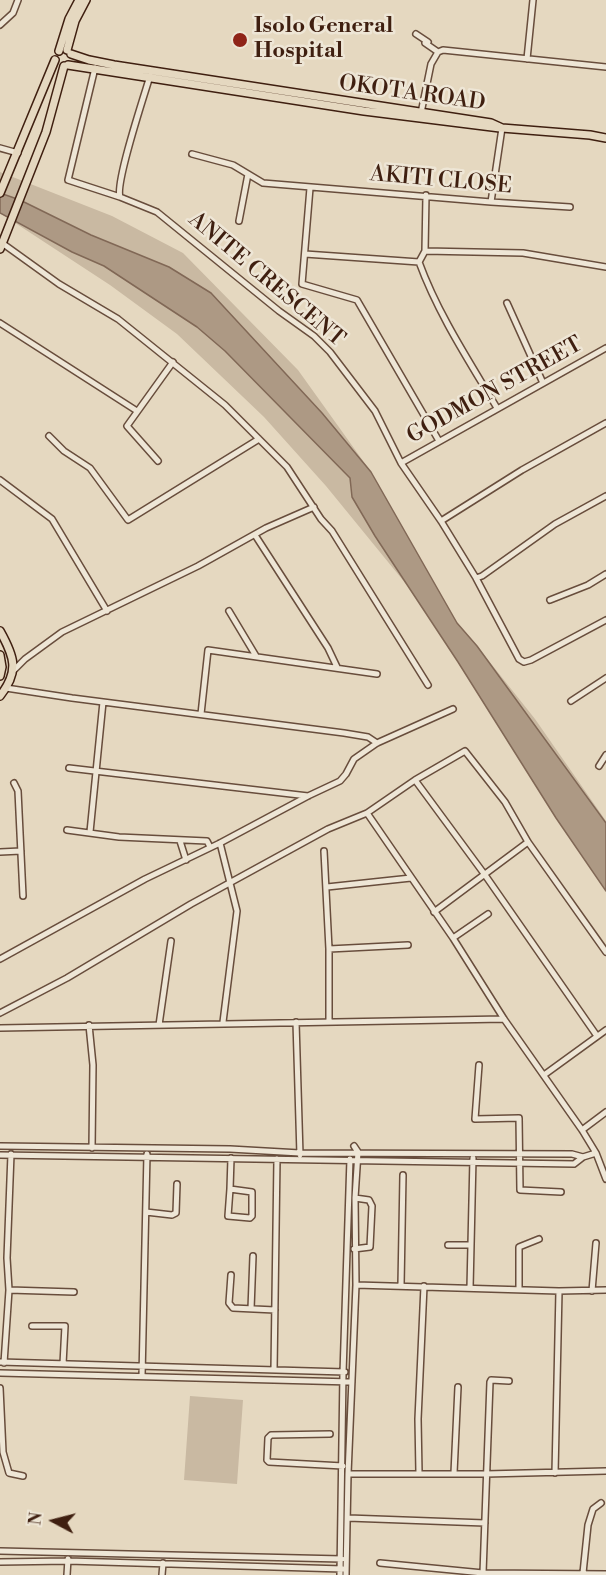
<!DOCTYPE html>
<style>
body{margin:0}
#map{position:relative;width:606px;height:1575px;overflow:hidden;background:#e5d8c0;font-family:"Libre Bodoni",serif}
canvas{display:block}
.north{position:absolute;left:24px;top:1491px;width:60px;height:60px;-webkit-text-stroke:4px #eee6d6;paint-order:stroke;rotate:277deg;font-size:16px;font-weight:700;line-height:24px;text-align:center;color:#3f1f10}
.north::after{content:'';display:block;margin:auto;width:21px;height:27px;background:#3f1f10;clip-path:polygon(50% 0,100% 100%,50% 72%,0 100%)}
</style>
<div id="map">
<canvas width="606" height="1575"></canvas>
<div class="north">N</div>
</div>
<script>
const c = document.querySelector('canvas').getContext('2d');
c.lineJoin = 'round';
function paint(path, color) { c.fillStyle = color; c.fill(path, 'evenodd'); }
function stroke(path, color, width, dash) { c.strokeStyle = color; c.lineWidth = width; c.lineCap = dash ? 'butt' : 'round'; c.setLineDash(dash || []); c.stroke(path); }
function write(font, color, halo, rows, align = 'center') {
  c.font = font + ' "Libre Bodoni",serif'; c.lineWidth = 5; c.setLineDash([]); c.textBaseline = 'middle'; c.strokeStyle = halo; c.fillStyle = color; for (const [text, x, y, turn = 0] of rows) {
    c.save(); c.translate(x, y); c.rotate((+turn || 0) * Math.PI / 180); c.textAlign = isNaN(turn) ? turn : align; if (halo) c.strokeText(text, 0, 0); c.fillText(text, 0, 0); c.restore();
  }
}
const green = new Path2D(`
 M 0,172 L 112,216 L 183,253 L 298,370 L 371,472 L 322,413 L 211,293 L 20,200 L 0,193 Z
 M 0,213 L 72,252 L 104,266 L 197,327 L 225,351 L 289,413 L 350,478 L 352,497 L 406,584 L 326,486 L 264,417 L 177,334 L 110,285 Z
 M 477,646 L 535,719 L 606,821 L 606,823 Z
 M 190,1396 L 243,1400 L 237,1484 L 184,1480 Z`);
const water = new Path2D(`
 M 0,193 L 20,200 L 91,235 L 169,267 L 211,293 L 322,413 L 371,472 L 457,623 L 477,646 L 606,823 L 606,891 L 556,818 L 458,662 L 375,536 L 352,497 L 350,478 L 225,351 L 197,327 L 104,266 L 72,252 L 0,213 Z`);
const minor = new Path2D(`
 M 0,25 L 13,13 L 18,0
 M 416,34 L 428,42 L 425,43 L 438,52
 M 527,59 L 533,0
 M 95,68 L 68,180 L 120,197
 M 150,76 C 144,96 115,183 120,197 L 157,212 L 279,311 L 314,336 L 330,352 L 375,411 L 401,463 L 441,521 L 476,578 L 519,659 L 524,662 L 531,660 L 606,620
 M 421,113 L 431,64 L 438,52 L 443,50 L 606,67
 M 0,148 L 18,153
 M 192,154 L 233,165 L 263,183 L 491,202 L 570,207
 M 310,188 L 302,284 L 357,300 L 439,441
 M 426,195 L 425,251 L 419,262 C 438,314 469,361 497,408
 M 491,202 L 502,128
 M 239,221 L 248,174
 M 2,243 L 59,284 L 118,319 L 225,405 L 287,467 L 321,519 L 332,531 L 428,685
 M 425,251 L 523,253 L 606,267
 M 305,254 L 419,262
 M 507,303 L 543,383
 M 0,323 L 137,411
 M 49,436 L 64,451 L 90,468 L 128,520 L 259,439
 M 158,461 L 127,426 L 173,362
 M 401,463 L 606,348
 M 0,480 L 52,519 L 107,611
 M 441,521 L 522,470 L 606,423
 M 255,535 L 328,648 L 337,667
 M 476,578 L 482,576 L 555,524 L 606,496
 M 550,600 L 588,585 L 606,574
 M 229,611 L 256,656
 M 14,670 L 25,659 L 62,632 L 198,566 L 266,528 L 314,507
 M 6,688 L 72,698 L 344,733 L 368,737 L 377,743
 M 571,701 L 606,678
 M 201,714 L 208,650 L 377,674
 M 599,766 L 606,755
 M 69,768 L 308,796
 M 415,780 L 485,875 L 597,1036
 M 14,783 L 18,791 L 23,896
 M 367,813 L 453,938 L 504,1019 L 582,1130 L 596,1153 L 606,1179
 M 67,830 L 119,837 L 207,841 L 210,847
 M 90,832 L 103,702
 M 180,841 L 186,860
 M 220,843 L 237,911 L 223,1022
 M 324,851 L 329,949 L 329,1021
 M 0,852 L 21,851
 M 327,887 L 411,878
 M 434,912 L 528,842
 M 453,938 L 488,914
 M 329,949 L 408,945
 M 0,959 L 145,879 L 220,843 L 308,796 L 340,781 L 346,774 L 354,759 L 377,743 L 453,709
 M 0,1013 L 67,978 L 191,904 L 328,829 L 367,813 L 415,780 L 465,751 L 505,802 L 528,842 L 606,952
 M 296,1022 L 300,1155
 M 89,1025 L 93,1065 L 92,1148
 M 159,1025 L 171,941
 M 0,1028 L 504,1019
 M 479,1065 L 475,1119 L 519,1118 L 520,1190 L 561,1192
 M 544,1075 L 606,1030
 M 582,1130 L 606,1112
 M 0,1146 L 230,1149 L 300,1153 L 572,1154 L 583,1157
 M 0,1155 L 574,1164 L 583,1157 L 596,1153
 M 230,1189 L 252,1192 L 252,1216 L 250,1218 L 228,1216 Z
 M 230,1189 L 231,1158
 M 146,1212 L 172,1215 L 176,1213 L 177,1184
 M 448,1245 L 471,1245
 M 354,1249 L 370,1247 L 372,1206 L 369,1200 L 355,1198
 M 231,1275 L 229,1303 L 233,1308 L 275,1310
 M 356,1285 L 559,1291 L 606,1290
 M 401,1285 L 403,1175
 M 470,1288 L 473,1158
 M 519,1289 L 519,1247 L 539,1239
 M 9,1290 L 74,1292
 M 592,1291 L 596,1243
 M 251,1309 L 253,1256
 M 32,1326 L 65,1326 L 63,1364
 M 0,1362 L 345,1372
 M 4,1363 L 9,1290 L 7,1258 L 11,1154
 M 274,1370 L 277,1159
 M 0,1373 L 352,1382
 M 142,1376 L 147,1154
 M 509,1381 L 491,1380 L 490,1382 L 483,1573 L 606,1574
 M 0,1388 L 3,1452 L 9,1473 L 23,1476
 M 330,1434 L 271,1435 L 268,1438 L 267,1460 L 269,1462 L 343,1466
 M 419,1473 L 418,1419 L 424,1286
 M 454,1473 L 458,1387
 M 555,1473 L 559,1291
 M 348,1474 L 486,1474 L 606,1471
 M 348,1518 L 485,1523
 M 0,1551 L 342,1559
 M 0,1562 L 68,1561 L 343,1569
 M 380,1563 L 483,1573 L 483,1575
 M 583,1573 L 588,1525 L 593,1509 L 601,1503
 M 67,1575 L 68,1559
 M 162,1575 L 163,1563
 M 340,1575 L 343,1373 L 350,1159
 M 346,1575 L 348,1474 L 356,1285 L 355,1198 L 358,1152 L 354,1146`);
const major = new Path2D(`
 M 67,50 L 75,21 L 86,0
 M 59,51 L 69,19 L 79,0
 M 71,54 L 89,60 L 114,65 L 491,123 L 502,128 L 590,135 L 606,138
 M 68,65 L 364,111 L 500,128
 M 0,193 L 55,60
 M 0,249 L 46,132 L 64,66
 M 0,631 C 14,656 20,671 0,696
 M 0,655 L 2,667 L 0,676`);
const markers = [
 [240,40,8,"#8f2418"]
];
const poiNames = [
 ["Isolo General",254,27],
 ["Hospital",254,52]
];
const streetNames = [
 ["OKOTA ROAD",412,94,8],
 ["AKITI CLOSE",441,181,5],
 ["ANITE CRESCENT",266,280,40],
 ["GODMON STREET",495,391,-29]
];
paint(green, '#c9b9a2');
paint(water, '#ad9984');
stroke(water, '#816856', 1.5);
stroke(minor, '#684d3c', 8);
stroke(major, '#3f1f10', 10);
stroke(minor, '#eee6d6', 5);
stroke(major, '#e5d8c0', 7);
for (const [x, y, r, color] of markers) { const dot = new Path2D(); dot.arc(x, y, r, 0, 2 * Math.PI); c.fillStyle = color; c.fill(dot); stroke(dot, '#eee6d6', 2); }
write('bold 22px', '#3f1f10', '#eee6d6', poiNames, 'left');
write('22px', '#3f1f10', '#eee6d6', streetNames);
</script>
